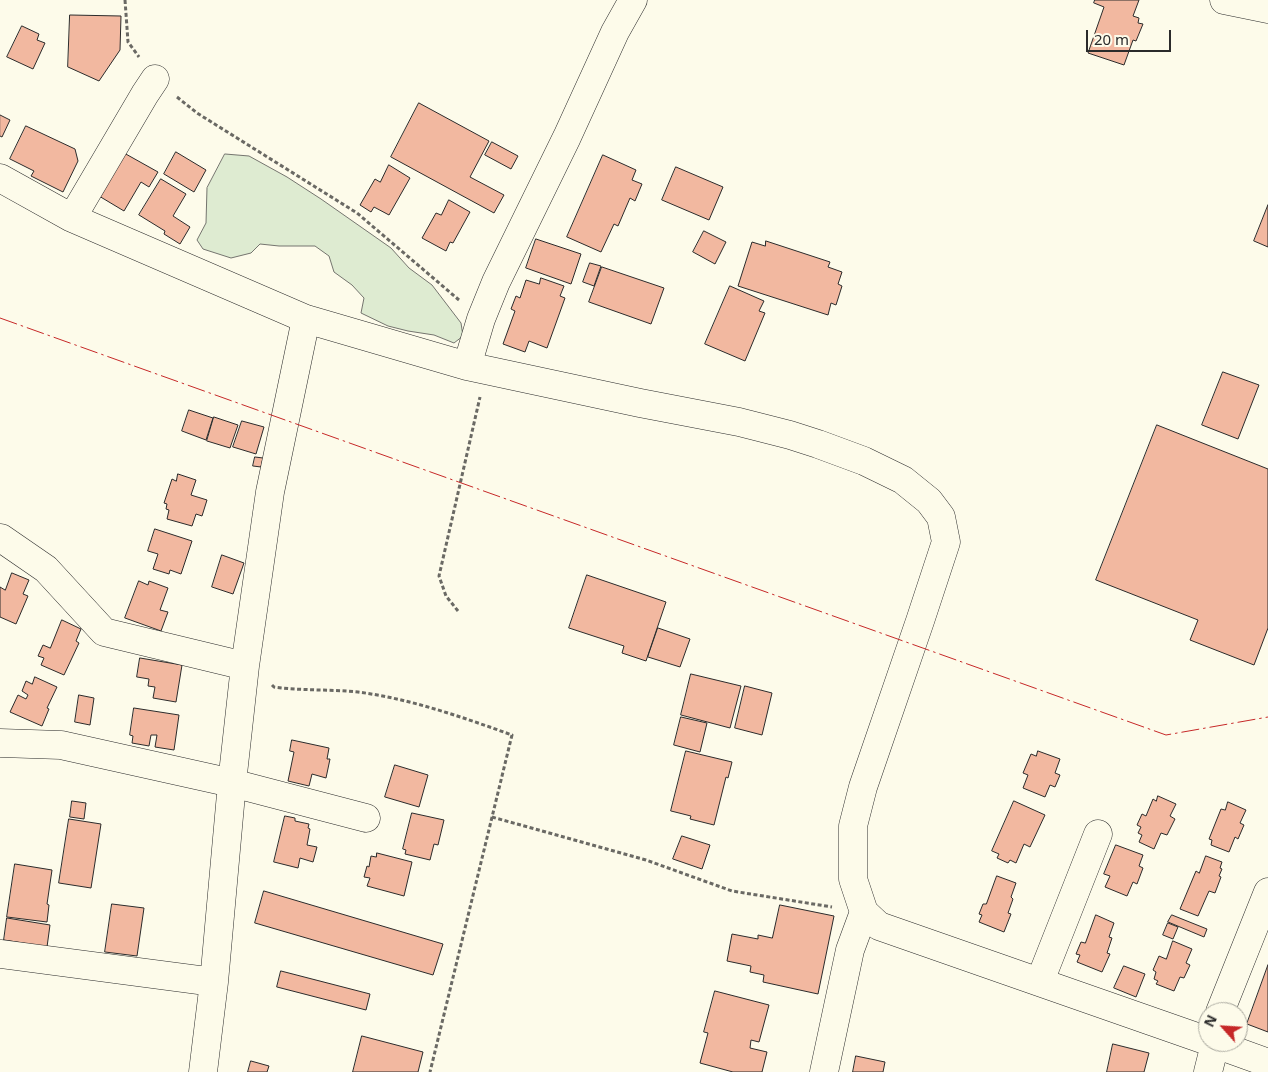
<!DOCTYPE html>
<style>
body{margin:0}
#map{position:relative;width:1268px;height:1072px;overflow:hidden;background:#fdfbea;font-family:"Noto Sans",sans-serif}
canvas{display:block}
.north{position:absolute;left:1198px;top:1002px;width:50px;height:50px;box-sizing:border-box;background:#fdfbea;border:1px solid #a9a89e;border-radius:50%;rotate:296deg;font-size:14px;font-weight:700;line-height:20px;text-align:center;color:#2b2b2b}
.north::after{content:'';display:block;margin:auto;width:18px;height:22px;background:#c62828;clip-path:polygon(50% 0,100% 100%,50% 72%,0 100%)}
.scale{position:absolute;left:1086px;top:30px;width:85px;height:22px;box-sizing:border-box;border:2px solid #2b2b2b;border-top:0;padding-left:6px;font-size:15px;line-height:18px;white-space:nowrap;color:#2b2b2b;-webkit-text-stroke:4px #fdfbea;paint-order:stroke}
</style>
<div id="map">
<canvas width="1268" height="1072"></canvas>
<div class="north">N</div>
<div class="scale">20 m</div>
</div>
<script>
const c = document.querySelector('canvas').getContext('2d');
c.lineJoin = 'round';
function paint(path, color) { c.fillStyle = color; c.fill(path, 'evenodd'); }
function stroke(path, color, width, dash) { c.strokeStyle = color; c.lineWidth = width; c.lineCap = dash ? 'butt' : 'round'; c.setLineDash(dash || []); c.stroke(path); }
const green = new Path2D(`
 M 225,154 L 249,156 L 287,177 L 321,199 L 391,248 L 409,268 L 432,285 L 461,323 L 463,336 L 454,343 L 434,335 L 408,331 L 388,326 L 361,313 L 364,298 L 352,285 L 334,272 L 329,256 L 315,246 L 279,246 L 260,244 L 251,253 L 231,258 L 203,249 L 197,240 L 206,223 L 207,188 Z`);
const building = new Path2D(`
 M 1095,0 L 1139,0 L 1133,16 L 1139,18 L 1138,23 L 1143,24 L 1136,41 L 1133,40 L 1124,65 L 1088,53 L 1104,7 L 1094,3 Z
 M 70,15 L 121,16 L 120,50 L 99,81 L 68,67 Z
 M 22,26 L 39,34 L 37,40 L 45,43 L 33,69 L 7,57 Z
 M 419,103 L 489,141 L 470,177 L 504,195 L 494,213 L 391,157 Z
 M 0,115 L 10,120 L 2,137 L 0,136 Z
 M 26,126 L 75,149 L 78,161 L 63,192 L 31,176 L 34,171 L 10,159 Z
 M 492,142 L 518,156 L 511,169 L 485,155 Z
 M 176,152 L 206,170 L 194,192 L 164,174 Z
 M 124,153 L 158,172 L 149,187 L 141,182 L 124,211 L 99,196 Z
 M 603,155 L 636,170 L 632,180 L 642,184 L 635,201 L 630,198 L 618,226 L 614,224 L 601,252 L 567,237 Z
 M 389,165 L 410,178 L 389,215 L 374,207 L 371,212 L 360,205 L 375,179 L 380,182 Z
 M 676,167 L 723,187 L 709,220 L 662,200 Z
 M 161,179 L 186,194 L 173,216 L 190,227 L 180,244 L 164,234 L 165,231 L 139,215 Z
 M 449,200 L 470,212 L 453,243 L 450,242 L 446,251 L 422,238 L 436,213 L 441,215 Z
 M 1268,205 L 1268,247 L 1254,241 Z
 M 704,231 L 726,242 L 715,264 L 693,252 Z
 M 536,239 L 581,254 L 571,284 L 526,268 Z
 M 766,241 L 830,262 L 828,267 L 842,272 L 838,284 L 842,286 L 836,305 L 831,303 L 828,315 L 738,286 L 752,242 L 765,246 Z
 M 590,263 L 601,266 L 594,286 L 583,282 Z
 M 602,267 L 664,288 L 651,324 L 589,302 Z
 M 541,278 L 564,286 L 560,296 L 565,298 L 547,348 L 529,341 L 525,352 L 503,344 L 515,311 L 511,309 L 516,296 L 520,298 L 526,280 L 539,284 Z
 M 730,286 L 764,301 L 759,311 L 765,313 L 745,361 L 705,344 Z
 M 1223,372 L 1259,385 L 1238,439 L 1202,425 Z
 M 189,410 L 213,418 L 206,440 L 182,431 Z
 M 214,417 L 238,425 L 230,448 L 207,441 Z
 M 242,421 L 264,427 L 256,454 L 233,447 Z
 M 1157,425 L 1268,469 L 1268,628 L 1254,665 L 1190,640 L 1198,620 L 1096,580 Z
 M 255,457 L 263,458 L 261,467 L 253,466 Z
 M 178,474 L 196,480 L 191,495 L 207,500 L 202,516 L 196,514 L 192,526 L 167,519 L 169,510 L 166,509 L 167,504 L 164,503 L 172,479 L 176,481 Z
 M 155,529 L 192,541 L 181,574 L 170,570 L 169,574 L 153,569 L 158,554 L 148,551 Z
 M 222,555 L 244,563 L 233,594 L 212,587 Z
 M 12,573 L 29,580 L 23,594 L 28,596 L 16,624 L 0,617 L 0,587 L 5,590 Z
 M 587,575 L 666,602 L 646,661 L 622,653 L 624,646 L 569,628 Z
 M 139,581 L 148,585 L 149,581 L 168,588 L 160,610 L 168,612 L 161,631 L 125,618 Z
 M 62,620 L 81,629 L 76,641 L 79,643 L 64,675 L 41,665 L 44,658 L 38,656 L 43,645 L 50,648 Z
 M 658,628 L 690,639 L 680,667 L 648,657 Z
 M 140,658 L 182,665 L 176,702 L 153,698 L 155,687 L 148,686 L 149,679 L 137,677 Z
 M 691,674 L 741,686 L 730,728 L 681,715 Z
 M 35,677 L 57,687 L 47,708 L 49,709 L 42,726 L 10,712 L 18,695 L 26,699 L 28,695 L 22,691 L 26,681 L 32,684 Z
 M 745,686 L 772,693 L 762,735 L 735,728 Z
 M 79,695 L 94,698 L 90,725 L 75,722 Z
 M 134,708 L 179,715 L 174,750 L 155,747 L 157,735 L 151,735 L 149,746 L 132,743 L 133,736 L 130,735 Z
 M 681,717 L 707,723 L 700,752 L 674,745 Z
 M 292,740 L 329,748 L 327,759 L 330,759 L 326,778 L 312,774 L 309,786 L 288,781 L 294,752 L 290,751 Z
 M 686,751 L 732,762 L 728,778 L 726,777 L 714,825 L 690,819 L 691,816 L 671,811 Z
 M 1038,751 L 1060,759 L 1055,773 L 1060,775 L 1055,787 L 1050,785 L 1045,797 L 1023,788 L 1028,775 L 1023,773 L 1031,754 L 1036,756 Z
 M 395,765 L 428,775 L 419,807 L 385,797 Z
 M 1158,796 L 1176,804 L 1170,816 L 1175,819 L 1167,835 L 1161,833 L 1154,849 L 1139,842 L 1142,835 L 1138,833 L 1141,827 L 1137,825 L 1142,814 L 1146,816 L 1153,799 L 1156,801 Z
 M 72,801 L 86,803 L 84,819 L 70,817 Z
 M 1014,801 L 1045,815 L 1030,847 L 1024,844 L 1016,863 L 1010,860 L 1008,863 L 997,858 L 999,854 L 992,851 Z
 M 1228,802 L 1246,810 L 1240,823 L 1244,825 L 1238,839 L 1235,837 L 1229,852 L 1211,845 L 1212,840 L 1209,839 L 1221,809 L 1225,810 Z
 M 412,813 L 444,820 L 438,845 L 434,844 L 430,860 L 405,854 L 406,850 L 403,849 Z
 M 285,816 L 295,818 L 295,821 L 309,824 L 308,828 L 310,829 L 307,845 L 317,847 L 313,862 L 300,858 L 298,868 L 274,862 Z
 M 69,819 L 101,824 L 91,888 L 59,883 Z
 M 682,836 L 710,845 L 702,869 L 673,859 Z
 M 1116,845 L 1143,855 L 1139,866 L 1143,868 L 1137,884 L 1133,882 L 1127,896 L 1105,887 L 1110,876 L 1104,874 Z
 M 377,853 L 412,862 L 404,896 L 367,886 L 370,878 L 364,877 L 367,866 L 369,867 L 371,856 L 376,857 Z
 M 1206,856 L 1222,862 L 1220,868 L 1222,869 L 1219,876 L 1221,877 L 1215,893 L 1209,891 L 1198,916 L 1180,909 L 1196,871 L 1199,873 Z
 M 15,864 L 52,870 L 47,904 L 49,905 L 47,922 L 7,917 Z
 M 997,876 L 1016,883 L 1011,897 L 1013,899 L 1008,913 L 1011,914 L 1004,932 L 979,922 L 982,915 L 979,914 L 983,904 L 986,904 Z
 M 264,891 L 443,944 L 433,975 L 255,923 Z
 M 112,904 L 144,908 L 137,956 L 105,952 Z
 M 780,905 L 834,916 L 818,994 L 763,982 L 764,975 L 750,972 L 751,966 L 727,961 L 732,934 L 758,939 L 758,935 L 772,938 Z
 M 1096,915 L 1114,923 L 1109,937 L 1112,938 L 1107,953 L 1110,954 L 1102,972 L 1077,962 L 1080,955 L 1076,954 L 1081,942 L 1085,943 Z
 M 1172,915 L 1207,929 L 1204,937 L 1168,922 Z
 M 7,918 L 50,925 L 47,947 L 4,940 Z
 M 1168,923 L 1178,927 L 1173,939 L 1163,935 Z
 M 1173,941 L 1192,949 L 1186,963 L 1190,965 L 1184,978 L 1180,977 L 1174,991 L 1156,984 L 1158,981 L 1154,979 L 1156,972 L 1153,970 L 1159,956 L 1166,959 Z
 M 1268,965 L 1268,1032 L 1247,1024 Z
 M 1124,966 L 1145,974 L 1136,997 L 1114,988 Z
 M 281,971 L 370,994 L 366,1010 L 277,987 Z
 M 715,991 L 769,1005 L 759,1042 L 751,1040 L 750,1048 L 767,1052 L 762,1072 L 733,1072 L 700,1063 L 708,1033 L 704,1032 Z
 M 362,1036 L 423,1052 L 418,1072 L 353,1072 Z
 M 1113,1044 L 1149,1053 L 1144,1072 L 1107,1072 Z
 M 856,1056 L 885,1062 L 883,1072 L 853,1072 Z
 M 251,1061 L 269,1066 L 267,1072 L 248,1072 Z`);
const path = new Path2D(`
 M 125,0 L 128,42 L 139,57
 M 177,97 L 197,113 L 357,213 L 459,300
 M 458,611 L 446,596 L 439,576 L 480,397
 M 272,685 L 274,687 C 302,691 330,689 358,692 C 411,699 462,717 512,735 L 430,1072
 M 492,817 L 646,860 L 732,891 L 832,907`);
const minor = new Path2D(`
 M 1224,0 L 1268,9
 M 0,178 L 72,218 L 306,319 L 467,366 L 640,403 L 739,422 L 790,435 L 818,444 L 864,461 L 903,480 L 929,501 L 941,517 L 946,542 L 920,621 L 863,787 L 853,826 L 853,879 L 864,912 L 879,926 L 1208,1041
 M 72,218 L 145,94 L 155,79
 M 467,366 L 481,319 L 496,282 L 567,137 L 615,32 L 633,0
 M 0,540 L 1,538 L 46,569 L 104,632 L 245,666
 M 0,743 L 61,745 L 232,783 L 366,818
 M 0,954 L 214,982
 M 1040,981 L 1098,834
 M 1220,1012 L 1268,892
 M 1210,1042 L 1268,1063
 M 203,1072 L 214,982 L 232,783 L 245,666 L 270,492 L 306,319
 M 824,1072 L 850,950 L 864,912
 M 1208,1072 L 1215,1044`);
const power = new Path2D(`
 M 0,318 L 1166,735 L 1268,717`);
paint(green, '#deebd1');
stroke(green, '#74746e', 1);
paint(building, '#f2b8a0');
stroke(building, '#2b2b2b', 1);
stroke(minor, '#2b2b2b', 29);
stroke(path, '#6a6964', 3, [4, 2.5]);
stroke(minor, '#fdfbea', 28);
stroke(power, '#c62828', 1, [18, 4, 2.5, 4]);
</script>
